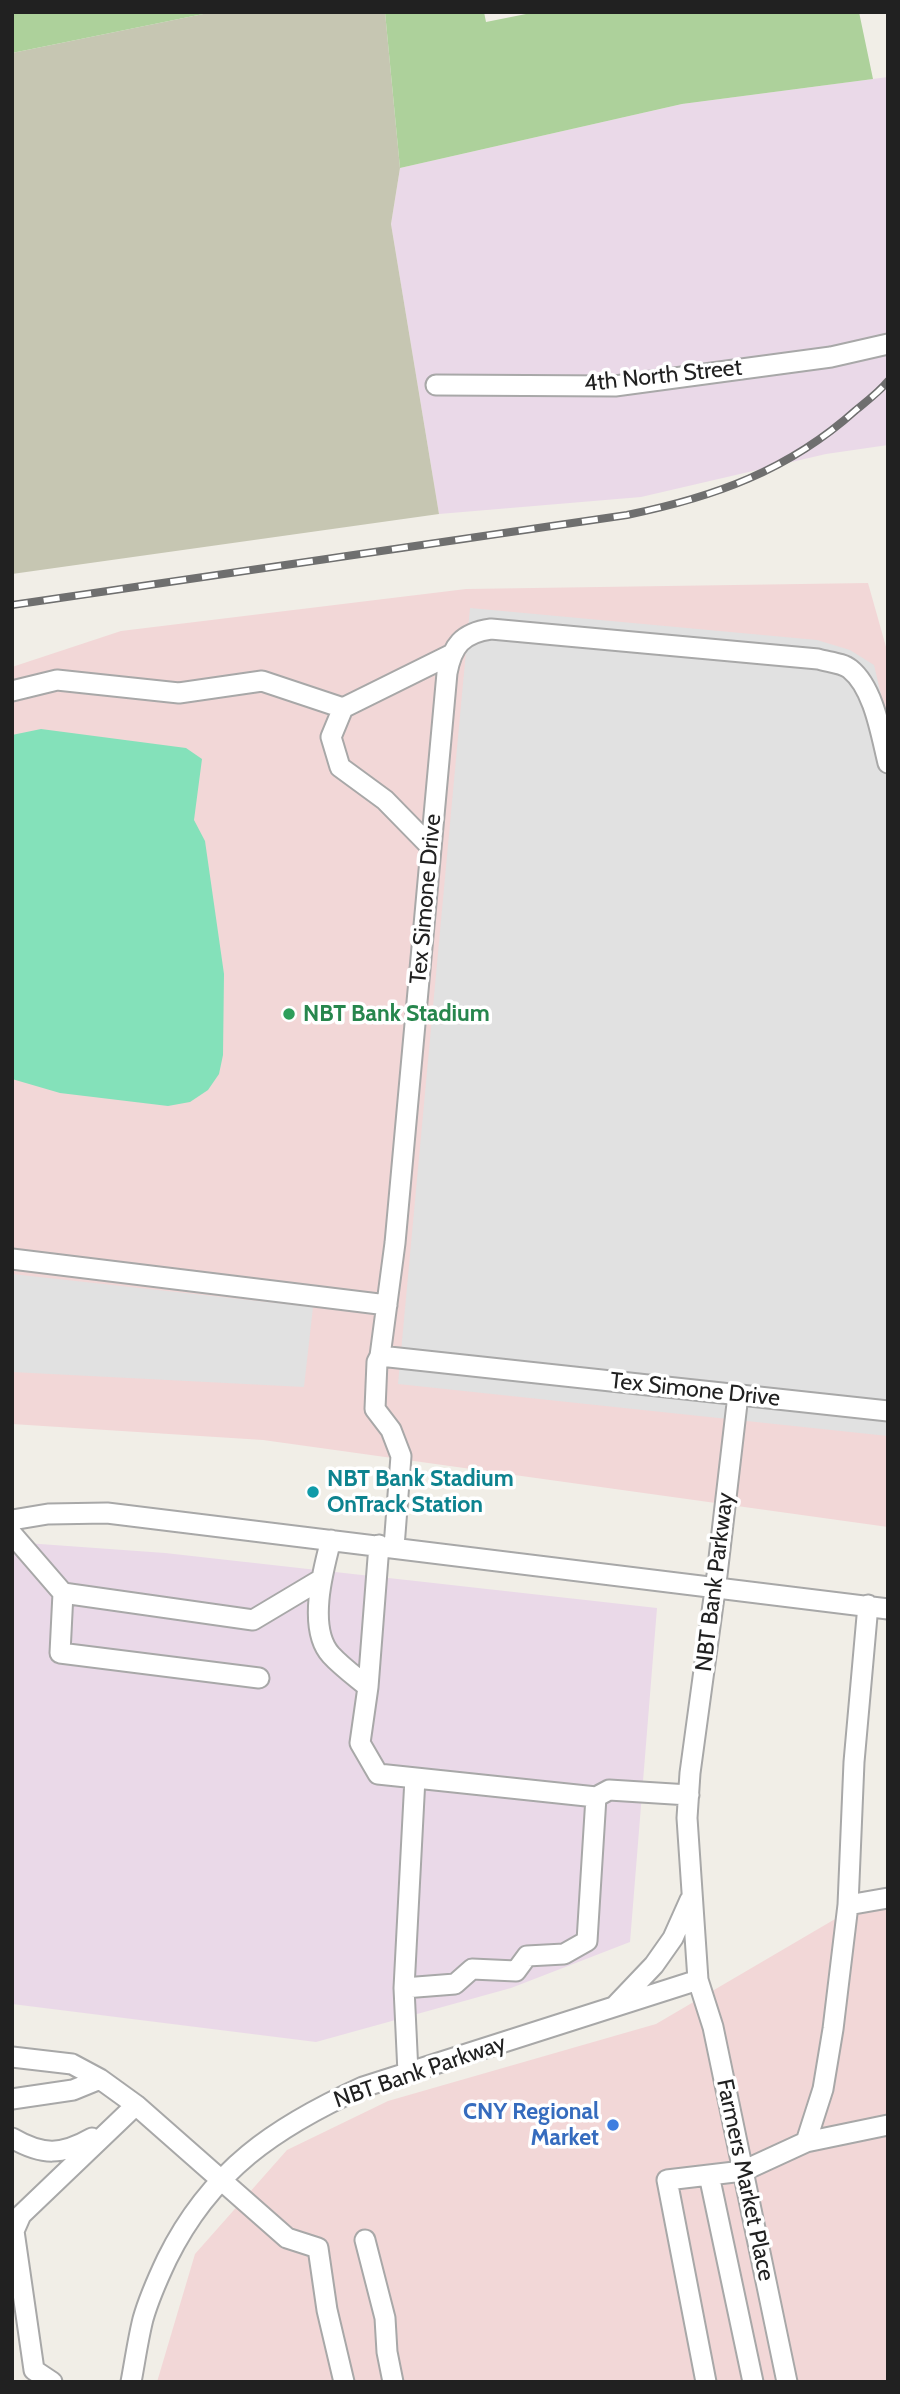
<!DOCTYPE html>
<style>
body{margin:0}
#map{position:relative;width:900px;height:2394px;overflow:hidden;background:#f1eee7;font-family:Cabin,sans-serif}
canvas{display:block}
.frame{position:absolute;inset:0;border:14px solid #212121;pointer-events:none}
</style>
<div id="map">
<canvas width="900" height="2394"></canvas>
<div class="frame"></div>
</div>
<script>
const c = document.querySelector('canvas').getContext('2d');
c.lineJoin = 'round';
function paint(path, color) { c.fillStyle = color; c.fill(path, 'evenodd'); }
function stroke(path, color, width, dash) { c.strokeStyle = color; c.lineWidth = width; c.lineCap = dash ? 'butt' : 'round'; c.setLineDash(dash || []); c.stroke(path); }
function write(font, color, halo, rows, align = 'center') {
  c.font = font + ' Cabin,sans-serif'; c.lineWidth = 7; c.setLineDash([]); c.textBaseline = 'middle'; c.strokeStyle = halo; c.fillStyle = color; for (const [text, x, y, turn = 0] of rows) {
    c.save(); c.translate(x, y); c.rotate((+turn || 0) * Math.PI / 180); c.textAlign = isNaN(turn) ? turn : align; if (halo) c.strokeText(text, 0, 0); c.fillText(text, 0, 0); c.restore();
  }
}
const commercial = new Path2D(`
 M 868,583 L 888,654 L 888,1527 L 263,1440 L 12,1424 L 12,667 L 121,631 L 466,589 Z
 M 888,1888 L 888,2382 L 157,2382 L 195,2254 L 287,2150 L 388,2101 L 656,2024 Z`);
const industrial = new Path2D(`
 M 888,77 L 888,445 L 826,454 L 641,497 L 439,514 L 391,224 L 400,168 L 682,104 Z
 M 12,1542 L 165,1553 L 657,1608 L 630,1942 L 511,1988 L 316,2042 L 12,2004 Z`);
const construction = new Path2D(`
 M 213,12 L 385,12 L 400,168 L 391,224 L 439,514 L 12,574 L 12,53 Z`);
const forest = new Path2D(`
 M 12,12 L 213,12 L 12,53 Z
 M 385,12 L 484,12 L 486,22 L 536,12 L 859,12 L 873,79 L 682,104 L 400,168 Z`);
const pitch = new Path2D(`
 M 41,729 L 186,748 L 202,759 L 194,820 L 205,841 L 224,974 L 223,1055 L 219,1074 L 208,1090 L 190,1102 L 168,1106 L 60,1093 L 12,1079 L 12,735 Z`);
const parking = new Path2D(`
 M 470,608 L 817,640 L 850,650 L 874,665 L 888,724 L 888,1436 L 398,1384 Z
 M 12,1274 L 313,1307 L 304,1387 L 12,1372 Z`);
const minor = new Path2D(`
 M 436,385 L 615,386 L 831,357 L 888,344
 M 12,691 L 57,680 L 179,693 L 262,681 L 343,708
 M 888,763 C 881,735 874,688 850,669 C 843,663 828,662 818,659 L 491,629 C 462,633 452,646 447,673 L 395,1243 L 380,1356 L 888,1411
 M 431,847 L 385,800 L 340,767 L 331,737 L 343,708 L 450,655
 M 12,1259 L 387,1305
 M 380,1356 L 377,1362 L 375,1409 L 391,1430 L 401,1456 L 394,1547
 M 738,1395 L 717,1575 L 690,1773 L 687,1818 L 698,1980 L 713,2027 L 787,2382
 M 12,1520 L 48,1514 L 107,1513 L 888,1609
 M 12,1534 L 63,1593 L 253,1620 L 320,1580
 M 331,1540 C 323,1570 307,1629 331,1655 C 342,1667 356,1677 368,1687
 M 379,1545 L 368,1687 L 360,1743 L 378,1774 L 596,1797
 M 63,1593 L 60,1653 L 259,1678
 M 848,1905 L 888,1898
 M 404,1988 L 455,1984 L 472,1969 L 516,1971 L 527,1956 L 564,1954 L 587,1941 L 596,1797 L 609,1790 L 689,1795
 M 615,2006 L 654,1965 L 673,1938 L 690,1900
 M 12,2057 L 72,2064 L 100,2079 L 136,2105
 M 408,2073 L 404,1988 L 415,1778
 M 12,2099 L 73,2090 L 100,2079
 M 12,2138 C 43,2156 62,2155 92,2138
 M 806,2142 L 888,2125
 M 709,2175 L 753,2382
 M 365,2240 L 385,2318 L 387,2352 L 393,2382
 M 52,2382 L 34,2370 L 14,2231 L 21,2215 L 136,2105 L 287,2238 L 318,2248 L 327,2310 L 344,2382
 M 131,2382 C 135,2361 138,2339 143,2319 C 149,2298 158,2278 167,2259 C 211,2170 275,2127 363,2087 L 698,1980
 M 706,2382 L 667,2180 L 743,2171 L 806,2142 L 823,2089 L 833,2029 L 848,1905 L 854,1762 L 868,1605`);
const rail = new Path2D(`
 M 12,605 L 627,515 C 714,497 788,471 856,410 C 867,401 879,392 888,381`);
const markers = [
 [289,1014,7,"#2e9e5b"],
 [313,1492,7,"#0f9aa8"],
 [613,2125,7,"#3f7fe0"]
];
const streetNames = [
 ["4th North Street",663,376,-6],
 ["Tex Simone Drive",426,899,-85],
 ["Tex Simone Drive",695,1390,6],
 ["NBT Bank Parkway",715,1582,-83],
 ["NBT Bank Parkway",420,2072,-19],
 ["Farmers Market Place",745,2180,78]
];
const leisureNames = [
 ["NBT Bank Stadium",303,1014]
];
const cultureNames = [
 ["NBT Bank Stadium",327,1479],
 ["OnTrack Station",327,1505]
];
const shopNames = [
 ["CNY Regional",599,2112],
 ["Market",599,2138]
];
paint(commercial, '#f2d7d7');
paint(industrial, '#ead9e8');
paint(construction, '#c6c6b2');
paint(forest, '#add19b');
paint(pitch, '#84e1ba');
paint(parking, '#e1e1e1');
stroke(minor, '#a8a8a8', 23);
stroke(minor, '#fff', 19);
stroke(rail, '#6f6f6f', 8);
stroke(rail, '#fff', 5, [16]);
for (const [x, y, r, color] of markers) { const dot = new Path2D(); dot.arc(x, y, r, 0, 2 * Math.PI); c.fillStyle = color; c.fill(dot); stroke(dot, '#fff', 2.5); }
write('23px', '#212121', '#fff', streetNames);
write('bold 23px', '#27864d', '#fff', leisureNames, 'left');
write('bold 23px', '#0d838f', '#fff', cultureNames, 'left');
write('bold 23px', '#366cbe', '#fff', shopNames, 'right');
</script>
